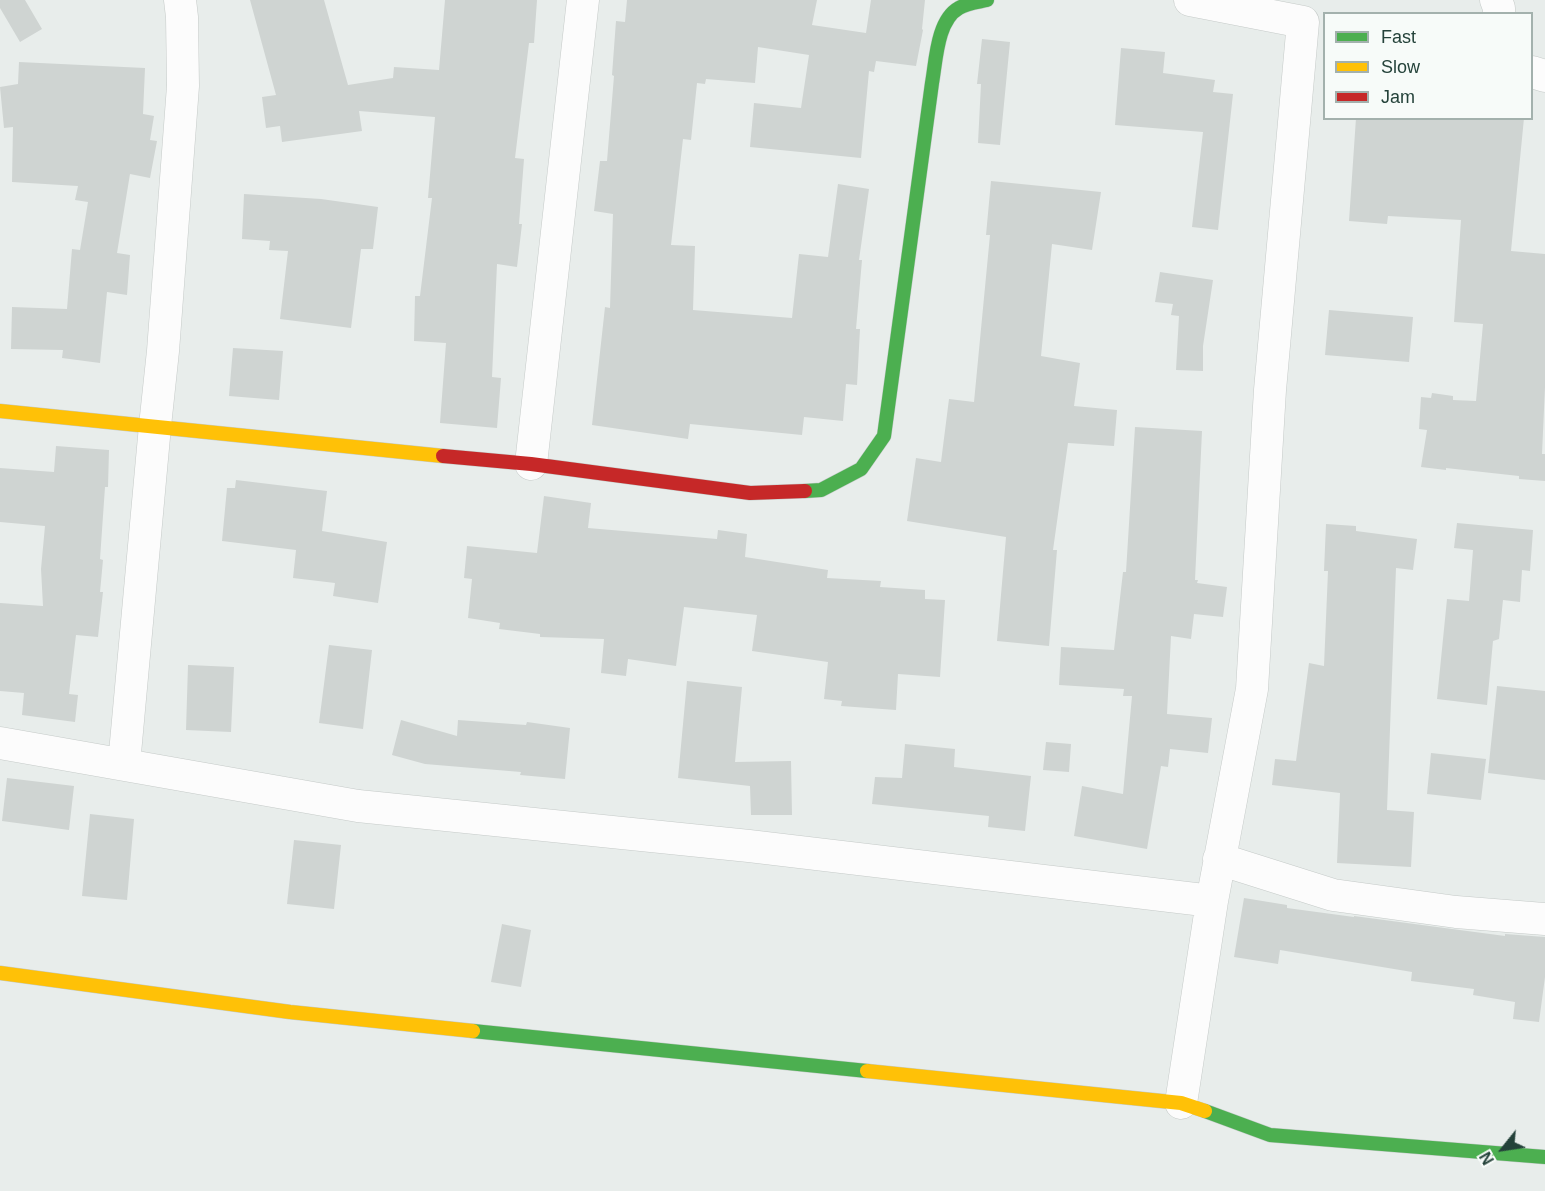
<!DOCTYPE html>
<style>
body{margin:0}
#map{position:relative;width:1545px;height:1191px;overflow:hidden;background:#e8edeb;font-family:Arial,sans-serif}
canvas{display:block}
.legend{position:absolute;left:1323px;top:12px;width:210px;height:108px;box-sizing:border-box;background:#f7fbf9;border:2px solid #a3b1ad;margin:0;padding:8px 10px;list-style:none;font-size:18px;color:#24423a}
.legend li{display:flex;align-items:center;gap:12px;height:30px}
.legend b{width:30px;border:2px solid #a3b1ad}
.north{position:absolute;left:1473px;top:1119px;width:60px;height:60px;-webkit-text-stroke:4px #f7fbf9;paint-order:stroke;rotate:240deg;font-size:16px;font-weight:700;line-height:24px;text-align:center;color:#24423a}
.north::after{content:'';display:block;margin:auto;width:21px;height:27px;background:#24423a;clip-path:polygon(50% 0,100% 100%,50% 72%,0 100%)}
</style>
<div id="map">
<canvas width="1545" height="1191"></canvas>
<ul class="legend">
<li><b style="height:8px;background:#4caf50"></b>Fast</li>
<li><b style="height:8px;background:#ffc107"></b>Slow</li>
<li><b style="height:8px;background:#c62828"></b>Jam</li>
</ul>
<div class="north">N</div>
</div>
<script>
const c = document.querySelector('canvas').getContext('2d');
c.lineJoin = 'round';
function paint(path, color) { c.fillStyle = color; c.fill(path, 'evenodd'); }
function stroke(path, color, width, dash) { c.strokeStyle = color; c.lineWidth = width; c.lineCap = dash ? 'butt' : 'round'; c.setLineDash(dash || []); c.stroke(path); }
const building = new Path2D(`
 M 0,0 L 25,0 L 42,29 L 20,42 L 0,8 Z
 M 250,0 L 324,0 L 348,85 L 393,78 L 394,67 L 439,70 L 445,0 L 537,0 L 534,43 L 529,43 L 515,158 L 524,159 L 519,224 L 522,224 L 517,267 L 497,264 L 492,377 L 501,378 L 497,428 L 440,423 L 446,343 L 414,341 L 415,296 L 420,296 L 432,198 L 428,198 L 435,117 L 359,111 L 362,131 L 282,142 L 280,126 L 266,128 L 262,97 L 276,95 Z
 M 627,0 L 817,0 L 812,25 L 866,33 L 871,0 L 925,0 L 922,29 L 923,30 L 916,66 L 876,61 L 874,72 L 869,71 L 861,158 L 750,147 L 754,103 L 801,108 L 809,55 L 758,47 L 755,83 L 706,79 L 705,84 L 697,83 L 691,140 L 683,139 L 671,245 L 695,246 L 693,310 L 792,318 L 799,254 L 828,257 L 838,184 L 869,189 L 859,260 L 862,260 L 856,329 L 860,329 L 857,385 L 846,384 L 843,421 L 804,417 L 802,435 L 690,424 L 688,439 L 592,425 L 605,307 L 610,308 L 613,214 L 594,211 L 600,161 L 607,161 L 614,76 L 612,75 L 616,21 L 625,22 Z
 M 982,39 L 1010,42 L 1000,145 L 978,143 L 981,84 L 977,84 Z
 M 1121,48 L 1165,52 L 1163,73 L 1215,80 L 1213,92 L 1233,94 L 1218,230 L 1192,227 L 1203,132 L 1115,125 Z
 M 19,62 L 145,68 L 143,114 L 154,116 L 150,140 L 157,141 L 150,178 L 130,174 L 117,253 L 130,255 L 127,295 L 107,292 L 100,363 L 62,358 L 63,350 L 11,349 L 12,307 L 67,309 L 72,249 L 80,250 L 88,202 L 75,200 L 78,186 L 12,182 L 13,127 L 4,128 L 0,87 L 18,84 Z
 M 1356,118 L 1524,118 L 1511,251 L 1545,254 L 1545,387 L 1542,454 L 1545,454 L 1545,481 L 1519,479 L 1519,476 L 1446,468 L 1446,470 L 1421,467 L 1427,430 L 1419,429 L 1421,397 L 1431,398 L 1432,393 L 1453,396 L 1453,400 L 1476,401 L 1483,324 L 1454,322 L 1461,220 L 1388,216 L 1387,224 L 1349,221 Z
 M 991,181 L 1101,192 L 1092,250 L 1052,244 L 1041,356 L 1080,363 L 1074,406 L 1117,410 L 1114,446 L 1068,443 L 1053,550 L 1057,550 L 1049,646 L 997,641 L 1006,537 L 907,521 L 916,458 L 941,462 L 949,399 L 974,402 L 990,235 L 986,235 Z
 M 244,194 L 321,199 L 378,207 L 373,249 L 361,249 L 351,328 L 280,319 L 288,251 L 269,250 L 270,241 L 242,239 Z
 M 1160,272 L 1213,280 L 1203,346 L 1203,371 L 1176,370 L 1179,316 L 1171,315 L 1173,304 L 1155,302 Z
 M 1329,310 L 1413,317 L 1409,362 L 1325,355 Z
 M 233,348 L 283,351 L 279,400 L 229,396 Z
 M 1135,427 L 1202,431 L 1195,580 L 1198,580 L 1197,583 L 1227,587 L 1223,617 L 1194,614 L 1191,639 L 1171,636 L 1167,714 L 1212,718 L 1208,753 L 1170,749 L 1168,767 L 1161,766 L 1147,849 L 1074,836 L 1082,786 L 1123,794 L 1132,696 L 1123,696 L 1124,689 L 1059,685 L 1061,647 L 1114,650 L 1123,572 L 1126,572 Z
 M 56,446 L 109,450 L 108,487 L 105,487 L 100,559 L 103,560 L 100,592 L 103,592 L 98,637 L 76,635 L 69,694 L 78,695 L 75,722 L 22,715 L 24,693 L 0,691 L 0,603 L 43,606 L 41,569 L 45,526 L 0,522 L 0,468 L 54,472 Z
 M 236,480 L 327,491 L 322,531 L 387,542 L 378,603 L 333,596 L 335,583 L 293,578 L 296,550 L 222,541 L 227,488 L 235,488 Z
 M 544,496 L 591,503 L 588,528 L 717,539 L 718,530 L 747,534 L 745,557 L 828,570 L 827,578 L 881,581 L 880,587 L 925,590 L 925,599 L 945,600 L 940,677 L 898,674 L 896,710 L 841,706 L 842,701 L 824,699 L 828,662 L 752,651 L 757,615 L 684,607 L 676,666 L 628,659 L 626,676 L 601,673 L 604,639 L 540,637 L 540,634 L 499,629 L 500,623 L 468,618 L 472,579 L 464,578 L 467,546 L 537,553 Z
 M 1457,523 L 1533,530 L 1530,571 L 1522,570 L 1520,602 L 1503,600 L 1499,639 L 1493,641 L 1487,705 L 1437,699 L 1447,599 L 1469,601 L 1473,550 L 1454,548 Z
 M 1326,524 L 1356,526 L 1356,531 L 1417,539 L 1413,570 L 1396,568 L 1387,810 L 1414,812 L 1411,867 L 1337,863 L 1340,793 L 1272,785 L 1275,759 L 1296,761 L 1309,663 L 1324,666 L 1328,571 L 1324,571 Z
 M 329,645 L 372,650 L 363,729 L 319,723 Z
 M 188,665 L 234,667 L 231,732 L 186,730 Z
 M 687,681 L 742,687 L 735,762 L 791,761 L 792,815 L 751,815 L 750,786 L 678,778 Z
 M 1497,686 L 1545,691 L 1545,780 L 1488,773 Z
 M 401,720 L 457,736 L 458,720 L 526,725 L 527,722 L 570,728 L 565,779 L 520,775 L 521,772 L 425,764 L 392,755 Z
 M 1046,742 L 1071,744 L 1069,772 L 1043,770 Z
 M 905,744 L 955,749 L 954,767 L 1031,776 L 1025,831 L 988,827 L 989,816 L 872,804 L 875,777 L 902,778 Z
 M 1431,753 L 1486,759 L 1481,800 L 1427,794 Z
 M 7,778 L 74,786 L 69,830 L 2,821 Z
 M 90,814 L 134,819 L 127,900 L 82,896 Z
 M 294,840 L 341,845 L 334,909 L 287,904 Z
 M 1244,898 L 1287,905 L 1287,908 L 1354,917 L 1354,916 L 1505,936 L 1505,934 L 1545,937 L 1545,977 L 1539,1022 L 1513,1019 L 1515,1002 L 1473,995 L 1474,989 L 1411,981 L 1412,972 L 1280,950 L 1278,964 L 1234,957 Z
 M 502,924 L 531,930 L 521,987 L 491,982 Z`);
const street = new Path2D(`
 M 1496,0 L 1499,8 L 1499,14
 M 1532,72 L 1545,76
 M 531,464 L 583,0
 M 0,743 L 358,806 L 749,846 L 1212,901
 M 124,764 L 155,426 L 163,351 L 183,86 L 182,17 L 180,0
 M 1219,859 L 1333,895 L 1456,912 L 1545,919
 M 1181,1103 L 1212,901 L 1252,689 L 1270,390 L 1303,22 L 1190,0`);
const fast = new Path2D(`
 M 805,491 L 821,490 L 861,469 L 884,436 L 932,83 C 936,61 937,20 959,8 C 967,3 978,2 987,0
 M 473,1031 L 867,1071
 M 1205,1111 L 1270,1135 L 1545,1157`);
const slow = new Path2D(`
 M 0,411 L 443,456
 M 0,973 L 290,1012 L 473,1031
 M 867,1071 L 1181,1103 L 1205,1111`);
const jam = new Path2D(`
 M 443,456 L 531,464 L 750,493 L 805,491`);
paint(building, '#cfd4d2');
stroke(street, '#c5cac8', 33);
stroke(fast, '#c3cbc8', 15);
stroke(slow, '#c3cbc8', 15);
stroke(jam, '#c3cbc8', 15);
stroke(street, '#fcfcfc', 32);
stroke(fast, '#4caf50', 14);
stroke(slow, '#ffc107', 14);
stroke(jam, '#c62828', 14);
</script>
